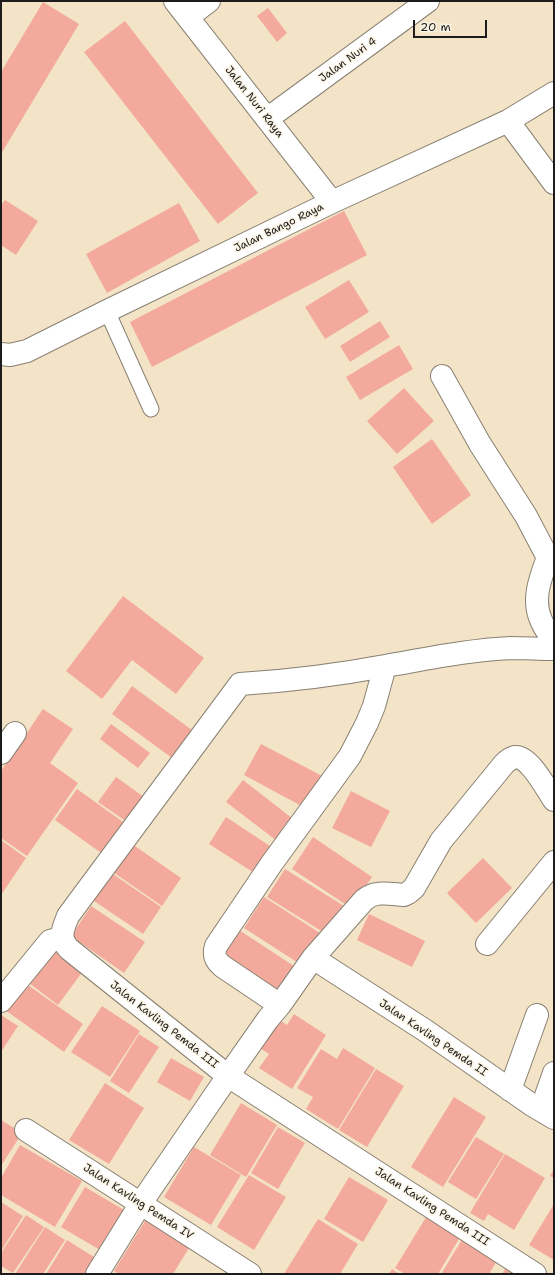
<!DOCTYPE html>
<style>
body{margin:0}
#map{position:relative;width:555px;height:1275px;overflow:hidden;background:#f3e3c7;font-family:"Shantell Sans",sans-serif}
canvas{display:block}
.frame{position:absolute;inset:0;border:2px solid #1c1c1c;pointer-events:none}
.scale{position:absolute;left:413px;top:20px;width:74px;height:18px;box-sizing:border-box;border:2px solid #1c1c1c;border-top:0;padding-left:5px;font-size:12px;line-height:14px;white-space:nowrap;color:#1c1c1c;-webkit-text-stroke:3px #fcf5e5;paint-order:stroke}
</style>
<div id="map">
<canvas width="555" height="1275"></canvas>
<div class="frame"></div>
<div class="scale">20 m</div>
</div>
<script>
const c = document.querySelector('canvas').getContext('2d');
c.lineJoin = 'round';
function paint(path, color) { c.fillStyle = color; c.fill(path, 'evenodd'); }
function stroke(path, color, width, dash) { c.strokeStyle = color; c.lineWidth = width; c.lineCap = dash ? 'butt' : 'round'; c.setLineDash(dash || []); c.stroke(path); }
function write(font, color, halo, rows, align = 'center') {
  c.font = font + ' "Shantell Sans",sans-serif'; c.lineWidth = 3; c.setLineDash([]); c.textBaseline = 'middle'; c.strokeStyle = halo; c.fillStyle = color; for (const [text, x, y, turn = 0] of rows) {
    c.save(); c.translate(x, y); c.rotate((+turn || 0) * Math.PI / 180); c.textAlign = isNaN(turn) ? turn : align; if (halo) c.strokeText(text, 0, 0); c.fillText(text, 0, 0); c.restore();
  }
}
const building = new Path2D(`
 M 43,2 L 79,24 L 1,154 L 1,72 Z
 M 268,8 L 287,33 L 277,42 L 257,16 Z
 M 125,21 L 258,193 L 218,224 L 84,52 Z
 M 5,200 L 38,221 L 16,255 L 1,245 L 1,205 Z
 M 179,203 L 200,241 L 107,293 L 86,254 Z
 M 344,211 L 367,255 L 152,367 L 130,322 Z
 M 349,280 L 369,312 L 325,339 L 305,307 Z
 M 380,321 L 390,337 L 350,362 L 340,346 Z
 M 399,345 L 413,369 L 360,400 L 346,377 Z
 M 404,388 L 434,421 L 397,454 L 367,421 Z
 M 432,439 L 471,495 L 432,524 L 393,467 Z
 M 123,596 L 204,658 L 176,694 L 132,660 L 102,699 L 66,671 Z
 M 132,686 L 192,730 L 172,758 L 112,714 Z
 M 43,709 L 73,729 L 50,763 L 78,783 L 27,856 L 1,838 L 1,771 Z
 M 111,724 L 150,753 L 138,768 L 100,739 Z
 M 261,744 L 326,778 L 309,810 L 244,775 Z
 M 116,777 L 144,797 L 127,822 L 98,802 Z
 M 243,780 L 297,822 L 281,844 L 226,802 Z
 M 77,789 L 126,824 L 104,855 L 55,820 Z
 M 351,791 L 390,811 L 371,847 L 332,828 Z
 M 226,817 L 276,850 L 259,876 L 209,844 Z
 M 313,837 L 372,877 L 351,908 L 292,869 Z
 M 1,840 L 26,858 L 1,895 Z
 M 129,842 L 181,878 L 162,906 L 110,870 Z
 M 483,858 L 512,888 L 476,923 L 447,893 Z
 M 285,869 L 344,906 L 326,934 L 267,897 Z
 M 110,872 L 161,907 L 143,934 L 91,899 Z
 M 264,897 L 323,935 L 303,966 L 244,928 Z
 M 91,906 L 145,942 L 124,973 L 71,936 Z
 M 369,914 L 425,941 L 412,967 L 357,940 Z
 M 239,930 L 300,970 L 281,999 L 219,958 Z
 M 53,943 L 86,967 L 58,1005 L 25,980 Z
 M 25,983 L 83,1024 L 64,1052 L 5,1010 Z
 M 102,1006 L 140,1031 L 110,1077 L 71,1052 Z
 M 294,1014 L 326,1035 L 292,1089 L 259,1068 L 269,1054 L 257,1046 L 275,1017 L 287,1025 Z
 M 1,1015 L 18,1026 L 1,1052 Z
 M 139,1034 L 159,1047 L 129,1093 L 110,1081 Z
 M 343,1048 L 375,1068 L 338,1129 L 306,1109 L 313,1097 L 297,1088 L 321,1049 L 337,1059 Z
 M 171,1058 L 204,1077 L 190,1101 L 157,1082 Z
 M 376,1069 L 404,1086 L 367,1147 L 339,1130 Z
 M 105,1083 L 144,1108 L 109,1164 L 69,1140 Z
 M 454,1097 L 486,1117 L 443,1187 L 411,1167 Z
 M 241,1103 L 277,1125 L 246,1177 L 210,1155 Z
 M 1,1120 L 22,1133 L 1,1166 Z
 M 278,1127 L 305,1143 L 278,1189 L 251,1173 Z
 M 476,1137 L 504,1154 L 476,1199 L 448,1182 Z
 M 20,1145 L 82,1181 L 55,1227 L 1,1195 L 1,1178 Z
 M 194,1147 L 241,1175 L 211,1225 L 164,1197 Z
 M 505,1154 L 545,1178 L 514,1230 L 488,1214 L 484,1221 L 470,1213 Z
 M 554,1169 L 554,1178 L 550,1176 Z
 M 249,1175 L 286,1197 L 254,1250 L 217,1227 Z
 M 349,1177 L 388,1200 L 363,1242 L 324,1219 Z
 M 85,1187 L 124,1210 L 100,1250 L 61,1227 Z
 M 1,1202 L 23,1216 L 1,1251 Z
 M 554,1204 L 554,1260 L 529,1245 Z
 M 428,1214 L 462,1234 L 438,1274 L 405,1274 L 395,1268 Z
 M 26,1215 L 44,1227 L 13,1273 L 1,1266 L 1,1253 Z
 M 148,1216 L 192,1243 L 173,1274 L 119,1274 L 114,1271 Z
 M 318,1219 L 358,1244 L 340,1274 L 284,1274 Z
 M 45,1227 L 65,1240 L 43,1274 L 15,1274 Z
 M 463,1238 L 498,1259 L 489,1274 L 441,1274 Z
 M 67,1240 L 97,1259 L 88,1274 L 46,1274 Z
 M 508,1264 L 524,1274 L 502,1274 Z
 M 392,1269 L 399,1274 L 389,1274 Z`);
const lane = new Path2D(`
 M 107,311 L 151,409`);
const street = new Path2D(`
 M 175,1 L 332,202
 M 188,17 L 209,1
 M 267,119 L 428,1
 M 508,121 L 554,183
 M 1,354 L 10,355 L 27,351 L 107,311 L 332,202 L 508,121 L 554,93
 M 442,376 L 480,444 L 526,516 L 547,556 L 547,560 C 540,579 532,600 541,620 C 544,628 550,635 554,642
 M 385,666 C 426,659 468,650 511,648 C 525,648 540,649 554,649
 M 1,753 L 15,733
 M 487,944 L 554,862
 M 313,958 L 426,1031 L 532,1105 L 554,1118
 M 1,1001 L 50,941 L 62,938
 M 280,1005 L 222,966 C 215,960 213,955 216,946 L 272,863 L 350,756 L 367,723 L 374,706 L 385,666 C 337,675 288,681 240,684 L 68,916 C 63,929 58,937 69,949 L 228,1076 L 535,1274
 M 510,1090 L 537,1015
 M 541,1110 L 554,1073
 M 26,1130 L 250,1274
 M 97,1274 L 141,1203 L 228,1076 L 268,1019 L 280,1005 L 313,958 L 364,900 C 375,890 390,894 404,895 L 408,893 L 414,888 L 441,841 L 504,764 C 507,761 511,758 515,757 C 529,755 547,790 554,800`);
const streetNames = [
 ["Jalan Nuri 4",348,60,-36],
 ["Jalan Nuri Raya",254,102,52],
 ["Jalan Bango Raya",279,228,-26],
 ["Jalan Kavling Pemda III",164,1025,38],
 ["Jalan Kavling Pemda II",433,1038,34],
 ["Jalan Kavling Pemda IV",138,1202,33],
 ["Jalan Kavling Pemda III",432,1207,33]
];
paint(building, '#f3aa9c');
stroke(lane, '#888072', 17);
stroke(street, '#888072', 24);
stroke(lane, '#fff', 15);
stroke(street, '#fff', 22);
write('11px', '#1c1c1c', '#fcf5e5', streetNames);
</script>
